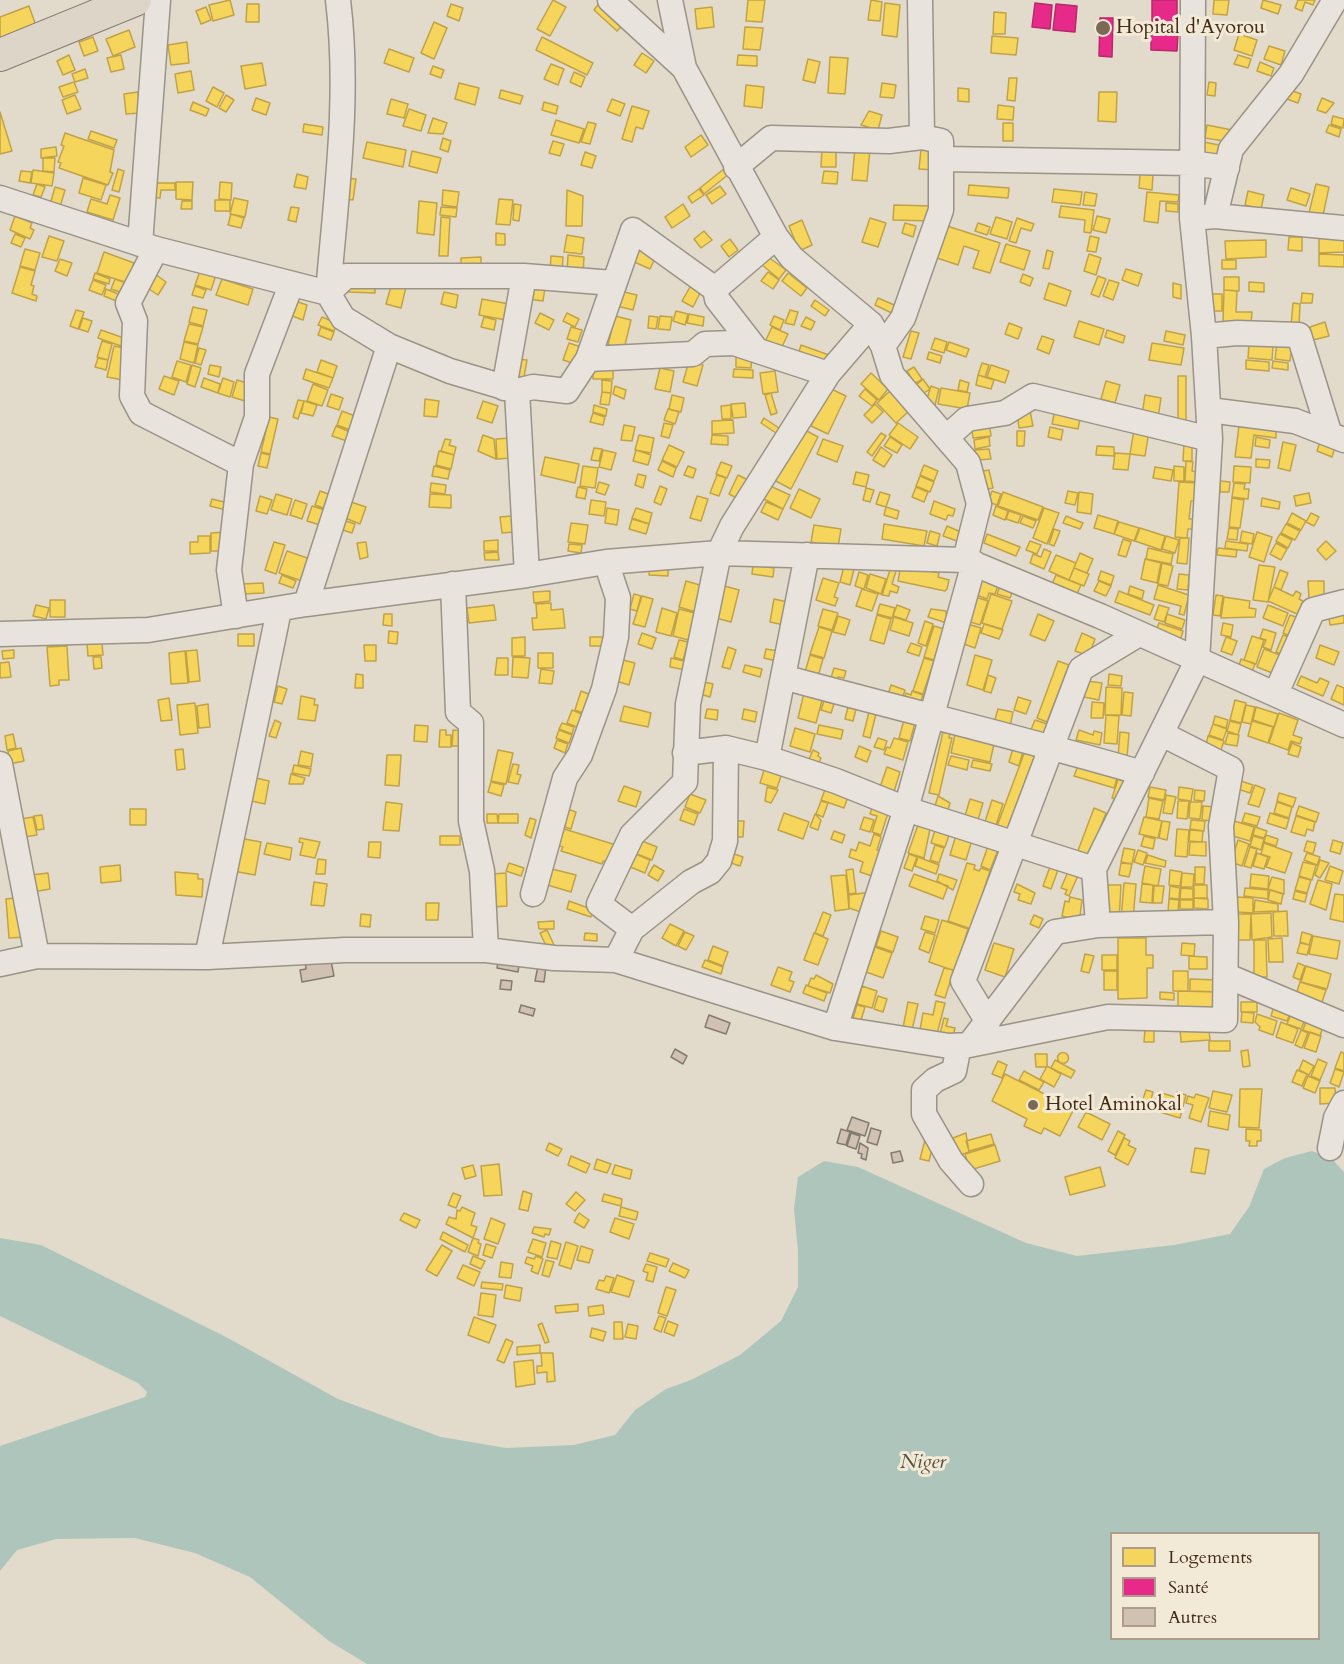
<!DOCTYPE html>
<meta charset="utf-8">
<style>
body{margin:0}
#map{position:relative;width:1344px;height:1664px;overflow:hidden;background:#e2dbcb;font-family:Cardo,serif}
canvas{display:block}
.legend{position:absolute;left:1110px;top:1532px;width:210px;height:108px;box-sizing:border-box;background:#f2ead7;border:2px solid #ac9e8a;margin:0;padding:8px 10px;list-style:none;font-size:18px;color:#442b17}
.legend li{display:flex;align-items:center;gap:12px;height:30px}
.legend b{width:30px;border:2px solid #ac9e8a}
</style>
<div id="map">
<canvas width="1344" height="1664"></canvas>
<ul class="legend">
<li><b style="height:16px;background:#f6d55c"></b>Logements</li>
<li><b style="height:16px;background:#e7298a"></b>Santé</li>
<li><b style="height:16px;background:#d0c1b3"></b>Autres</li>
</ul>
</div>
<script>
const c = document.querySelector('canvas').getContext('2d');
c.lineJoin = 'round';
function paint(path, color) { c.fillStyle = color; c.fill(path, 'evenodd'); }
function stroke(path, color, width, dash) { c.strokeStyle = color; c.lineWidth = width; c.lineCap = dash ? 'butt' : 'round'; c.setLineDash(dash || []); c.stroke(path); }
function write(font, color, halo, rows, align = 'center') {
  c.font = font + ' Cardo,serif'; c.lineWidth = 6; c.setLineDash([]); c.textBaseline = 'middle'; c.strokeStyle = halo; c.fillStyle = color; for (const [text, x, y, turn = 0] of rows) {
    c.save(); c.translate(x, y); c.rotate((+turn || 0) * Math.PI / 180); c.textAlign = isNaN(turn) ? turn : align; if (halo) c.strokeText(text, 0, 0); c.fillText(text, 0, 0); c.restore();
  }
}
const water = new Path2D(`
 M 1312,1151 L 1332,1159 L 1344,1172 L 1344,1664 L 367,1664 L 329,1641 L 250,1577 L 195,1553 L 135,1538 L 56,1539 L 17,1550 L 0,1571 L 0,1446 L 145,1397 L 147,1392 L 138,1383 L 0,1316 L 0,1238 L 41,1245 L 228,1338 L 338,1399 L 441,1437 L 506,1448 L 574,1445 L 615,1435 L 635,1410 L 666,1389 L 691,1380 L 740,1355 L 781,1321 L 798,1287 L 798,1251 L 794,1209 L 798,1177 L 824,1161 L 858,1167 L 1026,1243 L 1077,1256 L 1174,1245 L 1230,1234 L 1249,1207 L 1264,1169 L 1285,1158 ZM 1112,1534 L 1318,1534 L 1318,1638 L 1112,1638 Z`);
const homes = new Path2D(`
 M 230,0 L 234,15 L 213,21 L 209,5 Z
 M 553,0 L 566,7 L 550,36 L 537,29 Z
 M 748,0 L 765,0 L 762,22 L 746,21 Z
 M 871,0 L 882,2 L 880,21 L 868,20 Z
 M 1214,0 L 1229,0 L 1227,15 L 1213,14 Z
 M 1263,0 L 1281,5 L 1278,14 L 1261,8 Z
 M 1298,0 L 1315,0 L 1313,5 L 1305,2 L 1302,11 L 1295,8 Z
 M 600,2 L 624,24 L 617,31 L 594,10 Z
 M 885,3 L 900,5 L 897,37 L 882,35 Z
 M 247,4 L 259,4 L 259,22 L 246,22 Z
 M 451,4 L 463,8 L 459,21 L 447,16 Z
 M 29,6 L 36,26 L 0,40 L 0,17 Z
 M 206,7 L 211,20 L 201,24 L 196,11 Z
 M 712,7 L 714,27 L 697,29 L 695,9 Z
 M 994,12 L 1006,13 L 1005,34 L 993,34 Z
 M 434,22 L 447,28 L 434,59 L 421,53 Z
 M 745,27 L 763,28 L 760,50 L 743,49 Z
 M 129,30 L 135,47 L 113,56 L 106,39 Z
 M 1239,34 L 1257,40 L 1252,56 L 1234,50 Z
 M 992,36 L 1018,38 L 1016,55 L 991,53 Z
 M 93,37 L 98,51 L 84,56 L 79,42 Z
 M 542,37 L 593,63 L 587,75 L 536,50 Z
 M 187,42 L 189,63 L 171,65 L 168,45 Z
 M 1269,46 L 1285,51 L 1281,65 L 1264,59 Z
 M 389,49 L 414,58 L 409,72 L 384,63 Z
 M 642,53 L 654,61 L 646,73 L 634,65 Z
 M 69,55 L 75,70 L 63,75 L 57,61 Z
 M 121,55 L 124,69 L 111,72 L 107,58 Z
 M 738,55 L 757,56 L 757,66 L 737,65 Z
 M 1238,55 L 1251,59 L 1248,68 L 1234,64 Z
 M 830,57 L 848,58 L 845,94 L 828,93 Z
 M 808,59 L 820,62 L 815,83 L 803,80 Z
 M 1260,62 L 1274,68 L 1271,76 L 1257,71 Z
 M 262,63 L 266,85 L 245,89 L 241,66 Z
 M 551,64 L 564,69 L 558,85 L 544,79 Z
 M 433,66 L 444,70 L 441,78 L 430,74 Z
 M 85,69 L 88,78 L 75,82 L 72,74 Z
 M 191,71 L 194,90 L 178,93 L 175,74 Z
 M 574,72 L 585,77 L 581,87 L 570,82 Z
 M 1009,78 L 1017,78 L 1015,101 L 1007,100 Z
 M 74,82 L 78,92 L 63,97 L 59,87 Z
 M 1209,82 L 1216,83 L 1215,96 L 1207,95 Z
 M 459,83 L 479,88 L 475,105 L 455,99 Z
 M 882,83 L 896,85 L 894,98 L 880,97 Z
 M 746,85 L 764,87 L 762,108 L 744,106 Z
 M 213,87 L 224,93 L 217,107 L 206,101 Z
 M 958,88 L 969,89 L 969,102 L 958,101 Z
 M 501,90 L 523,96 L 520,104 L 499,98 Z
 M 1290,90 L 1301,94 L 1298,103 L 1287,99 Z
 M 138,92 L 140,113 L 126,114 L 124,94 Z
 M 1099,92 L 1117,92 L 1116,122 L 1098,121 Z
 M 75,95 L 81,109 L 67,114 L 62,100 Z
 M 226,95 L 234,100 L 226,112 L 219,108 Z
 M 256,98 L 270,103 L 266,115 L 252,110 Z
 M 1322,98 L 1334,103 L 1326,113 L 1317,110 Z
 M 391,99 L 408,104 L 404,118 L 387,114 Z
 M 612,99 L 625,104 L 620,116 L 607,111 Z
 M 193,102 L 209,109 L 206,116 L 190,110 Z
 M 544,102 L 558,106 L 556,114 L 542,110 Z
 M 998,105 L 1014,107 L 1013,120 L 997,119 Z
 M 632,106 L 649,111 L 643,129 L 636,127 L 632,142 L 622,139 Z
 M 409,109 L 426,115 L 421,131 L 403,126 Z
 M 869,111 L 882,115 L 878,130 L 861,125 Z
 M 0,112 L 12,151 L 0,154 Z
 M 1333,116 L 1344,119 L 1343,128 L 1331,124 Z
 M 433,118 L 447,123 L 443,134 L 428,133 Z
 M 556,120 L 584,129 L 579,143 L 551,135 Z
 M 588,122 L 596,124 L 590,144 L 581,142 Z
 M 1003,123 L 1013,123 L 1013,141 L 1003,141 Z
 M 304,124 L 323,127 L 322,135 L 303,132 Z
 M 1207,125 L 1232,130 L 1230,142 L 1205,138 Z
 M 1329,125 L 1341,129 L 1339,137 L 1326,132 Z
 M 91,131 L 117,140 L 114,148 L 88,139 Z
 M 65,133 L 114,150 L 110,172 L 113,173 L 108,185 L 59,168 L 61,163 L 58,162 L 64,146 L 61,145 Z
 M 701,135 L 708,145 L 691,157 L 685,147 Z
 M 443,138 L 451,141 L 448,152 L 440,149 Z
 M 553,141 L 564,144 L 560,156 L 549,153 Z
 M 367,142 L 406,150 L 403,167 L 363,158 Z
 M 1204,142 L 1224,146 L 1222,156 L 1202,152 Z
 M 56,147 L 57,156 L 41,158 L 41,149 Z
 M 822,148 L 836,148 L 836,167 L 821,167 Z
 M 855,148 L 870,149 L 867,181 L 852,180 Z
 M 921,149 L 936,151 L 934,170 L 919,169 Z
 M 412,151 L 441,158 L 437,173 L 409,166 Z
 M 585,152 L 596,156 L 592,168 L 581,165 Z
 M 43,158 L 55,158 L 54,172 L 43,171 Z
 M 725,168 L 729,174 L 704,194 L 700,188 Z
 M 118,169 L 124,171 L 119,192 L 112,190 Z
 M 33,170 L 54,173 L 52,186 L 31,183 Z
 M 21,171 L 32,172 L 30,183 L 19,181 Z
 M 824,171 L 838,172 L 837,184 L 822,183 Z
 M 297,174 L 308,177 L 306,189 L 294,187 Z
 M 1140,174 L 1153,175 L 1152,190 L 1139,188 Z
 M 83,178 L 106,185 L 101,200 L 79,193 Z
 M 346,178 L 356,179 L 353,200 L 344,199 Z
 M 176,182 L 193,182 L 192,200 L 176,199 Z
 M 220,182 L 232,183 L 231,200 L 219,199 Z
 M 153,183 L 175,183 L 175,190 L 161,190 L 160,198 L 153,198 Z
 M 37,184 L 45,187 L 41,197 L 33,195 Z
 M 1316,184 L 1329,187 L 1322,220 L 1308,217 Z
 M 969,185 L 1009,188 L 1008,198 L 968,195 Z
 M 720,186 L 726,194 L 712,204 L 706,195 Z
 M 55,187 L 65,190 L 60,207 L 50,205 Z
 M 1291,188 L 1310,194 L 1306,206 L 1287,200 Z
 M 699,189 L 704,195 L 692,203 L 688,197 Z
 M 1054,189 L 1082,192 L 1080,205 L 1052,202 Z
 M 443,190 L 459,192 L 457,207 L 442,205 Z
 M 567,190 L 583,196 L 582,226 L 566,226 Z
 M 1248,191 L 1264,195 L 1261,209 L 1245,205 Z
 M 1085,192 L 1097,194 L 1095,206 L 1083,205 Z
 M 1147,192 L 1179,195 L 1178,202 L 1160,201 L 1158,223 L 1144,221 Z
 M 110,195 L 120,198 L 113,220 L 87,212 L 91,199 L 107,204 Z
 M 234,198 L 248,201 L 245,217 L 230,214 Z
 M 499,199 L 513,200 L 510,225 L 496,224 Z
 M 215,200 L 230,200 L 230,211 L 215,211 Z
 M 182,201 L 192,201 L 192,209 L 181,209 Z
 M 419,201 L 437,203 L 434,235 L 417,233 Z
 M 1166,203 L 1178,204 L 1178,212 L 1166,211 Z
 M 514,204 L 521,205 L 519,221 L 513,220 Z
 M 683,204 L 690,216 L 672,228 L 665,217 Z
 M 894,205 L 932,206 L 932,221 L 893,220 Z
 M 1061,206 L 1094,210 L 1091,233 L 1084,232 L 1085,220 L 1059,217 Z
 M 291,207 L 299,208 L 296,222 L 288,220 Z
 M 441,207 L 457,208 L 456,217 L 440,215 Z
 M 231,214 L 244,218 L 241,228 L 228,225 Z
 M 15,216 L 32,223 L 30,228 L 34,230 L 30,239 L 10,230 Z
 M 1097,216 L 1110,219 L 1106,233 L 1093,230 Z
 M 441,217 L 450,218 L 448,256 L 439,256 Z
 M 996,217 L 1012,222 L 1007,239 L 990,234 Z
 M 870,218 L 886,223 L 878,247 L 862,242 Z
 M 1017,218 L 1034,224 L 1031,231 L 1021,228 L 1016,243 L 1009,241 Z
 M 802,220 L 812,245 L 799,251 L 789,226 Z
 M 905,223 L 916,226 L 913,237 L 902,233 Z
 M 978,223 L 990,227 L 987,235 L 975,231 Z
 M 944,225 L 1000,243 L 990,273 L 973,268 L 979,251 L 964,246 L 958,265 L 934,257 Z
 M 704,231 L 712,240 L 701,248 L 694,239 Z
 M 496,233 L 505,234 L 505,245 L 496,245 Z
 M 15,234 L 25,238 L 21,247 L 11,243 Z
 M 567,235 L 584,238 L 582,254 L 564,252 Z
 M 49,236 L 64,241 L 57,261 L 42,257 Z
 M 1090,236 L 1099,238 L 1096,252 L 1087,251 Z
 M 1344,236 L 1344,252 L 1319,253 L 1319,237 Z
 M 1289,237 L 1302,237 L 1302,251 L 1288,250 Z
 M 730,239 L 738,250 L 729,257 L 721,246 Z
 M 1266,240 L 1266,257 L 1226,259 L 1225,241 Z
 M 1006,244 L 1030,251 L 1024,270 L 1000,262 Z
 M 638,246 L 657,254 L 650,269 L 632,261 Z
 M 25,249 L 40,253 L 35,270 L 20,266 Z
 M 1047,250 L 1053,252 L 1049,269 L 1043,268 Z
 M 104,252 L 134,263 L 128,283 L 97,273 Z
 M 1089,254 L 1101,258 L 1096,275 L 1084,271 Z
 M 1319,254 L 1344,255 L 1344,267 L 1319,266 Z
 M 568,255 L 584,257 L 583,274 L 567,272 Z
 M 551,256 L 563,257 L 562,272 L 550,271 Z
 M 767,256 L 786,270 L 779,279 L 761,264 Z
 M 481,257 L 481,269 L 461,269 L 461,258 Z
 M 60,259 L 72,263 L 67,276 L 55,271 Z
 M 1222,260 L 1236,260 L 1236,269 L 1222,269 Z
 M 20,267 L 35,271 L 31,285 L 34,286 L 32,294 L 37,296 L 36,301 L 12,293 Z
 M 1126,269 L 1142,274 L 1138,286 L 1122,280 Z
 M 200,271 L 216,275 L 211,290 L 195,285 Z
 M 768,272 L 779,280 L 773,289 L 761,281 Z
 M 95,273 L 110,279 L 109,284 L 93,279 Z
 M 788,273 L 807,288 L 801,296 L 782,281 Z
 M 155,274 L 166,282 L 158,295 L 146,287 Z
 M 1023,274 L 1033,278 L 1030,286 L 1020,282 Z
 M 1098,276 L 1106,279 L 1099,297 L 1091,294 Z
 M 1224,277 L 1239,277 L 1239,291 L 1224,290 Z
 M 115,279 L 126,283 L 123,293 L 111,289 Z
 M 222,279 L 253,289 L 248,305 L 216,295 Z
 M 531,279 L 546,281 L 543,301 L 528,299 Z
 M 93,280 L 106,285 L 102,295 L 89,290 Z
 M 694,280 L 704,285 L 693,307 L 682,301 Z
 M 1109,280 L 1119,283 L 1113,300 L 1103,296 Z
 M 1249,282 L 1264,283 L 1264,292 L 1249,291 Z
 M 348,283 L 375,284 L 375,293 L 348,292 Z
 M 392,283 L 406,287 L 401,308 L 386,304 Z
 M 1049,283 L 1071,291 L 1066,306 L 1044,299 Z
 M 1173,283 L 1181,285 L 1181,299 L 1173,297 Z
 M 195,286 L 206,290 L 203,298 L 192,295 Z
 M 106,289 L 121,295 L 119,302 L 104,296 Z
 M 1224,290 L 1237,291 L 1236,312 L 1252,312 L 1251,323 L 1223,322 Z
 M 620,291 L 637,295 L 633,310 L 617,306 Z
 M 444,292 L 458,295 L 456,308 L 441,304 Z
 M 1302,293 L 1313,294 L 1312,303 L 1301,303 Z
 M 1210,294 L 1222,294 L 1222,311 L 1210,311 Z
 M 878,298 L 899,307 L 896,315 L 875,305 Z
 M 482,299 L 509,304 L 506,320 L 479,315 Z
 M 292,300 L 307,305 L 303,320 L 287,314 Z
 M 815,300 L 829,310 L 825,316 L 811,306 Z
 M 1293,303 L 1300,304 L 1299,327 L 1291,326 Z
 M 193,307 L 207,310 L 203,326 L 189,322 Z
 M 76,310 L 84,312 L 78,329 L 70,326 Z
 M 790,310 L 798,312 L 794,325 L 785,323 Z
 M 676,311 L 688,314 L 685,325 L 673,321 Z
 M 540,313 L 554,320 L 549,330 L 535,323 Z
 M 567,313 L 579,319 L 575,327 L 563,321 Z
 M 689,314 L 704,317 L 703,326 L 687,323 Z
 M 615,316 L 631,320 L 624,349 L 608,345 Z
 M 649,316 L 658,317 L 656,329 L 648,328 Z
 M 660,316 L 672,317 L 670,330 L 658,329 Z
 M 774,316 L 784,320 L 780,330 L 770,325 Z
 M 322,317 L 337,323 L 334,331 L 318,325 Z
 M 484,317 L 496,320 L 494,330 L 481,327 Z
 M 806,317 L 815,322 L 811,330 L 801,326 Z
 M 83,318 L 92,321 L 88,332 L 79,329 Z
 M 1079,321 L 1104,329 L 1099,345 L 1074,337 Z
 M 1325,322 L 1329,336 L 1313,340 L 1310,327 Z
 M 1009,323 L 1022,328 L 1018,339 L 1005,334 Z
 M 189,324 L 203,327 L 198,344 L 184,341 Z
 M 321,327 L 334,332 L 331,340 L 318,335 Z
 M 571,327 L 582,330 L 578,342 L 567,339 Z
 M 772,327 L 788,334 L 781,349 L 765,342 Z
 M 101,330 L 124,338 L 121,346 L 98,338 Z
 M 1107,330 L 1125,336 L 1123,343 L 1105,337 Z
 M 911,331 L 919,333 L 911,359 L 903,357 Z
 M 1166,331 L 1185,335 L 1183,345 L 1164,341 Z
 M 1042,336 L 1054,340 L 1049,354 L 1037,349 Z
 M 935,338 L 947,342 L 944,353 L 931,349 Z
 M 102,341 L 112,344 L 108,360 L 97,357 Z
 M 184,342 L 198,345 L 194,363 L 180,359 Z
 M 949,342 L 969,349 L 966,357 L 946,350 Z
 M 569,343 L 584,348 L 578,365 L 563,360 Z
 M 1152,343 L 1184,348 L 1181,365 L 1149,360 Z
 M 1277,343 L 1292,345 L 1290,361 L 1275,359 Z
 M 1249,344 L 1273,346 L 1272,360 L 1248,358 Z
 M 801,345 L 829,355 L 825,367 L 797,358 Z
 M 114,346 L 129,349 L 123,380 L 107,377 Z
 M 199,348 L 206,350 L 201,365 L 195,363 Z
 M 929,352 L 942,356 L 940,363 L 927,359 Z
 M 736,353 L 752,353 L 751,368 L 736,367 Z
 M 98,358 L 108,360 L 106,370 L 95,367 Z
 M 518,359 L 527,360 L 524,377 L 516,376 Z
 M 321,360 L 337,366 L 333,378 L 317,372 Z
 M 1246,360 L 1269,362 L 1269,371 L 1246,369 Z
 M 177,361 L 191,365 L 186,382 L 172,377 Z
 M 689,361 L 703,365 L 697,386 L 683,382 Z
 M 1273,361 L 1288,363 L 1288,370 L 1272,368 Z
 M 982,363 L 989,365 L 985,377 L 978,375 Z
 M 192,365 L 201,368 L 195,387 L 187,384 Z
 M 210,365 L 221,367 L 219,377 L 208,374 Z
 M 991,365 L 1009,371 L 1005,383 L 987,377 Z
 M 593,366 L 613,366 L 613,379 L 593,379 Z
 M 914,367 L 922,379 L 915,384 L 907,371 Z
 M 660,368 L 674,371 L 670,392 L 655,389 Z
 M 306,369 L 333,378 L 329,388 L 303,379 Z
 M 734,369 L 753,370 L 753,378 L 733,377 Z
 M 775,371 L 778,392 L 763,394 L 760,373 Z
 M 871,373 L 888,389 L 879,400 L 861,384 Z
 M 978,375 L 994,380 L 991,389 L 976,385 Z
 M 164,376 L 179,381 L 174,395 L 159,389 Z
 M 1178,376 L 1186,376 L 1186,424 L 1178,424 Z
 M 204,378 L 220,384 L 218,393 L 201,387 Z
 M 223,378 L 234,382 L 230,397 L 218,393 Z
 M 923,379 L 930,389 L 921,395 L 915,386 Z
 M 237,380 L 250,384 L 245,401 L 232,397 Z
 M 602,380 L 612,381 L 611,393 L 602,392 Z
 M 960,380 L 969,383 L 967,392 L 958,390 Z
 M 1106,381 L 1120,385 L 1115,403 L 1101,399 Z
 M 313,384 L 328,390 L 322,406 L 307,401 Z
 M 615,386 L 626,390 L 624,399 L 613,394 Z
 M 931,386 L 939,389 L 935,405 L 926,402 Z
 M 829,388 L 846,396 L 828,434 L 811,426 Z
 M 941,388 L 970,393 L 967,409 L 938,404 Z
 M 865,389 L 877,400 L 872,406 L 859,396 Z
 M 890,391 L 909,411 L 896,423 L 877,403 Z
 M 602,392 L 611,393 L 609,405 L 600,404 Z
 M 771,393 L 777,413 L 771,415 L 765,395 Z
 M 331,394 L 343,398 L 339,410 L 327,406 Z
 M 672,395 L 684,398 L 681,412 L 669,409 Z
 M 1145,395 L 1161,398 L 1158,418 L 1142,415 Z
 M 425,399 L 439,401 L 437,417 L 424,416 Z
 M 298,400 L 304,401 L 298,419 L 293,417 Z
 M 304,401 L 317,405 L 313,416 L 301,413 Z
 M 483,401 L 498,406 L 492,423 L 477,418 Z
 M 745,403 L 746,417 L 733,418 L 731,404 Z
 M 875,404 L 883,412 L 872,423 L 864,415 Z
 M 594,405 L 607,409 L 606,416 L 593,412 Z
 M 731,405 L 731,419 L 722,419 L 721,406 Z
 M 668,409 L 679,412 L 675,424 L 664,420 Z
 M 1055,410 L 1081,414 L 1078,429 L 1052,424 Z
 M 342,411 L 355,416 L 350,430 L 337,425 Z
 M 1030,411 L 1033,426 L 1019,428 L 1017,413 Z
 M 593,413 L 605,417 L 603,425 L 590,422 Z
 M 269,417 L 278,419 L 270,454 L 261,452 Z
 M 764,418 L 782,430 L 779,435 L 761,423 Z
 M 1240,418 L 1266,421 L 1265,430 L 1276,431 L 1276,438 L 1254,435 L 1251,458 L 1235,457 Z
 M 733,420 L 734,433 L 712,434 L 712,421 Z
 M 989,421 L 991,436 L 973,438 L 971,423 Z
 M 664,423 L 673,425 L 669,438 L 661,436 Z
 M 898,423 L 918,437 L 910,449 L 889,435 Z
 M 624,425 L 635,427 L 632,441 L 621,440 Z
 M 336,426 L 350,432 L 347,441 L 332,436 Z
 M 1050,427 L 1063,430 L 1061,440 L 1048,437 Z
 M 1134,429 L 1149,431 L 1145,456 L 1130,454 Z
 M 805,430 L 818,437 L 791,489 L 772,479 Z
 M 1017,431 L 1025,431 L 1024,446 L 1017,446 Z
 M 881,433 L 886,436 L 872,456 L 867,452 Z
 M 483,435 L 494,439 L 496,459 L 478,451 Z
 M 639,435 L 654,438 L 651,453 L 635,450 Z
 M 712,435 L 728,436 L 728,445 L 711,444 Z
 M 890,437 L 902,445 L 897,453 L 884,446 Z
 M 989,437 L 990,446 L 975,449 L 974,440 Z
 M 1256,437 L 1270,440 L 1269,448 L 1255,446 Z
 M 510,438 L 511,458 L 497,459 L 496,439 Z
 M 445,439 L 451,440 L 449,445 L 456,447 L 454,455 L 441,451 Z
 M 823,439 L 843,446 L 837,462 L 817,454 Z
 M 1321,439 L 1336,444 L 1332,457 L 1317,451 Z
 M 1184,442 L 1192,442 L 1192,461 L 1183,461 Z
 M 1283,442 L 1296,445 L 1290,471 L 1278,468 Z
 M 669,445 L 684,452 L 677,467 L 662,460 Z
 M 1097,446 L 1114,447 L 1114,456 L 1096,455 Z
 M 881,447 L 892,455 L 884,467 L 873,460 Z
 M 594,448 L 602,449 L 599,461 L 591,460 Z
 M 989,449 L 991,459 L 977,460 L 975,450 Z
 M 603,450 L 616,453 L 611,470 L 599,467 Z
 M 636,450 L 651,455 L 648,465 L 633,461 Z
 M 439,451 L 454,455 L 451,469 L 436,465 Z
 M 261,453 L 270,455 L 267,468 L 258,466 Z
 M 1115,453 L 1130,454 L 1128,470 L 1113,469 Z
 M 545,457 L 579,464 L 575,483 L 541,475 Z
 M 1256,459 L 1270,460 L 1269,468 L 1256,467 Z
 M 662,461 L 676,468 L 673,477 L 658,470 Z
 M 1186,461 L 1193,462 L 1192,471 L 1199,472 L 1198,482 L 1185,481 Z
 M 721,462 L 732,466 L 727,478 L 716,474 Z
 M 924,465 L 938,471 L 934,481 L 920,475 Z
 M 434,466 L 450,470 L 448,479 L 432,476 Z
 M 583,466 L 598,468 L 595,488 L 580,486 Z
 M 688,466 L 696,469 L 693,478 L 684,475 Z
 M 1174,466 L 1184,467 L 1184,481 L 1174,481 Z
 M 1234,466 L 1251,467 L 1250,483 L 1233,482 Z
 M 1155,467 L 1173,470 L 1171,481 L 1153,478 Z
 M 989,470 L 993,488 L 982,490 L 978,472 Z
 M 856,472 L 869,475 L 866,487 L 853,484 Z
 M 638,474 L 646,476 L 643,488 L 635,485 Z
 M 717,475 L 726,478 L 719,496 L 710,493 Z
 M 738,475 L 752,482 L 742,501 L 729,494 Z
 M 920,476 L 934,482 L 930,492 L 916,486 Z
 M 1220,481 L 1230,482 L 1229,492 L 1220,492 Z
 M 599,482 L 609,485 L 605,495 L 596,492 Z
 M 1179,482 L 1198,483 L 1197,501 L 1191,501 L 1189,519 L 1195,519 L 1194,529 L 1188,529 L 1187,538 L 1175,537 Z
 M 431,483 L 446,485 L 445,494 L 430,492 Z
 M 1234,483 L 1245,484 L 1244,489 L 1249,489 L 1248,499 L 1232,497 Z
 M 768,485 L 790,495 L 783,509 L 762,498 Z
 M 660,486 L 667,489 L 661,505 L 654,502 Z
 M 578,487 L 587,489 L 585,499 L 576,497 Z
 M 916,487 L 928,492 L 924,502 L 912,497 Z
 M 866,488 L 874,490 L 870,502 L 863,500 Z
 M 799,489 L 820,499 L 811,518 L 790,508 Z
 M 320,491 L 331,495 L 326,509 L 315,505 Z
 M 992,491 L 1001,494 L 997,505 L 988,502 Z
 M 1068,491 L 1078,493 L 1075,505 L 1065,503 Z
 M 880,492 L 890,495 L 886,507 L 876,504 Z
 M 1003,492 L 1043,507 L 1038,520 L 998,506 Z
 M 1079,492 L 1093,494 L 1091,514 L 1077,512 Z
 M 1309,493 L 1311,503 L 1296,506 L 1294,496 Z
 M 276,494 L 292,499 L 287,515 L 271,510 Z
 M 430,494 L 451,495 L 451,508 L 429,507 Z
 M 260,496 L 272,500 L 267,514 L 256,511 Z
 M 697,496 L 708,499 L 701,521 L 690,518 Z
 M 1232,498 L 1244,500 L 1240,528 L 1229,527 Z
 M 1262,498 L 1280,502 L 1279,509 L 1261,506 Z
 M 212,499 L 232,504 L 230,511 L 210,506 Z
 M 295,500 L 307,504 L 302,519 L 290,515 Z
 M 591,500 L 606,502 L 604,516 L 589,514 Z
 M 934,501 L 955,509 L 953,516 L 948,515 L 946,520 L 930,514 Z
 M 351,502 L 366,507 L 360,524 L 345,518 Z
 M 766,502 L 783,509 L 778,520 L 761,512 Z
 M 312,506 L 325,510 L 320,525 L 307,521 Z
 M 996,506 L 1008,511 L 1005,520 L 993,515 Z
 M 886,507 L 899,511 L 897,519 L 884,515 Z
 M 607,508 L 619,510 L 617,525 L 605,523 Z
 M 636,508 L 652,513 L 649,524 L 632,518 Z
 M 1044,508 L 1059,513 L 1047,544 L 1033,538 Z
 M 1009,511 L 1021,515 L 1018,523 L 1006,519 Z
 M 1292,513 L 1306,521 L 1301,530 L 1287,523 Z
 M 1311,513 L 1319,517 L 1314,526 L 1306,522 Z
 M 1098,515 L 1118,521 L 1114,534 L 1094,528 Z
 M 512,516 L 514,532 L 502,533 L 500,517 Z
 M 1023,516 L 1036,521 L 1033,528 L 1020,523 Z
 M 1066,516 L 1083,523 L 1080,529 L 1063,523 Z
 M 632,519 L 649,524 L 646,534 L 629,529 Z
 M 343,520 L 355,524 L 352,533 L 340,529 Z
 M 1119,522 L 1139,528 L 1134,541 L 1114,534 Z
 M 571,523 L 588,525 L 585,544 L 568,542 Z
 M 884,524 L 927,531 L 924,546 L 882,539 Z
 M 1286,524 L 1300,531 L 1295,540 L 1281,533 Z
 M 814,525 L 841,529 L 838,547 L 811,542 Z
 M 947,526 L 961,532 L 957,541 L 943,536 Z
 M 1140,528 L 1165,536 L 1161,550 L 1135,541 Z
 M 1229,528 L 1238,529 L 1237,540 L 1227,539 Z
 M 1054,529 L 1060,531 L 1054,546 L 1049,544 Z
 M 930,531 L 940,534 L 937,546 L 927,543 Z
 M 1242,531 L 1254,534 L 1252,544 L 1240,542 Z
 M 226,532 L 226,551 L 211,551 L 211,533 Z
 M 1257,532 L 1272,537 L 1264,562 L 1249,557 Z
 M 987,534 L 1020,547 L 1016,556 L 984,543 Z
 M 1280,534 L 1292,540 L 1288,548 L 1276,541 Z
 M 198,536 L 210,536 L 210,553 L 190,554 L 190,542 L 198,542 Z
 M 1166,536 L 1179,540 L 1175,553 L 1162,549 Z
 M 1180,538 L 1189,538 L 1187,564 L 1177,563 Z
 M 1123,539 L 1131,542 L 1126,557 L 1118,555 Z
 M 498,540 L 498,551 L 484,551 L 484,541 Z
 M 1030,541 L 1041,545 L 1037,554 L 1026,550 Z
 M 1226,541 L 1248,544 L 1247,551 L 1225,548 Z
 M 1326,541 L 1336,551 L 1326,560 L 1317,550 Z
 M 274,542 L 285,545 L 276,574 L 265,570 Z
 M 366,542 L 368,557 L 360,559 L 357,543 Z
 M 1276,543 L 1287,549 L 1281,560 L 1270,554 Z
 M 569,544 L 582,545 L 581,553 L 568,551 Z
 M 1148,548 L 1173,554 L 1171,564 L 1146,559 Z
 M 1218,548 L 1237,550 L 1236,557 L 1217,555 Z
 M 1044,549 L 1051,552 L 1044,569 L 1030,563 L 1033,554 L 1041,557 Z
 M 287,551 L 310,559 L 302,581 L 279,573 Z
 M 498,552 L 499,560 L 485,560 L 484,553 Z
 M 1080,553 L 1093,559 L 1087,573 L 1074,568 Z
 M 1056,555 L 1076,563 L 1069,580 L 1049,571 Z
 M 1145,559 L 1161,563 L 1157,583 L 1141,579 Z
 M 1162,563 L 1173,566 L 1168,586 L 1158,584 Z
 M 753,565 L 774,568 L 773,577 L 752,574 Z
 M 901,565 L 939,573 L 938,577 L 949,580 L 947,589 L 945,591 L 898,581 Z
 M 1259,565 L 1275,567 L 1268,602 L 1253,600 Z
 M 844,566 L 854,569 L 850,585 L 840,582 Z
 M 650,567 L 668,569 L 668,576 L 649,575 Z
 M 891,567 L 897,568 L 892,584 L 899,587 L 897,593 L 890,591 L 889,596 L 882,595 Z
 M 1074,568 L 1089,574 L 1084,586 L 1069,580 Z
 M 1280,570 L 1288,573 L 1281,590 L 1274,587 Z
 M 1101,571 L 1114,576 L 1111,585 L 1098,580 Z
 M 859,572 L 868,575 L 864,589 L 855,586 Z
 M 870,574 L 886,579 L 881,594 L 866,588 Z
 M 1179,574 L 1189,575 L 1188,590 L 1177,589 Z
 M 282,575 L 296,581 L 293,588 L 279,583 Z
 M 1056,575 L 1081,585 L 1077,594 L 1052,584 Z
 M 979,577 L 999,583 L 995,594 L 989,593 L 987,599 L 974,594 Z
 M 823,578 L 839,583 L 834,597 L 838,598 L 835,606 L 816,600 Z
 M 686,581 L 703,586 L 696,612 L 679,607 Z
 M 1099,581 L 1111,586 L 1106,596 L 1094,591 Z
 M 1308,581 L 1324,581 L 1324,599 L 1309,600 Z
 M 263,583 L 264,593 L 241,594 L 240,584 Z
 M 1001,584 L 1014,588 L 1010,598 L 997,594 Z
 M 721,585 L 739,590 L 731,622 L 712,617 Z
 M 1158,585 L 1189,595 L 1184,615 L 1179,614 L 1181,606 L 1154,599 Z
 M 1130,586 L 1144,591 L 1142,599 L 1128,594 Z
 M 1274,587 L 1293,596 L 1296,591 L 1301,594 L 1299,599 L 1303,601 L 1297,614 L 1268,601 Z
 M 862,589 L 878,594 L 872,611 L 856,606 Z
 M 550,591 L 550,601 L 534,603 L 533,592 Z
 M 1119,591 L 1154,605 L 1150,615 L 1115,602 Z
 M 634,594 L 641,596 L 637,611 L 630,609 Z
 M 991,594 L 1012,601 L 1002,629 L 982,623 Z
 M 1216,595 L 1223,596 L 1220,616 L 1213,615 Z
 M 642,596 L 653,599 L 645,627 L 633,624 Z
 M 972,596 L 988,601 L 980,625 L 964,620 Z
 M 1224,597 L 1250,601 L 1249,608 L 1256,609 L 1255,617 L 1221,618 Z
 M 774,599 L 788,602 L 784,625 L 770,622 Z
 M 50,600 L 65,600 L 65,617 L 50,617 Z
 M 551,603 L 551,610 L 563,609 L 565,628 L 533,630 L 532,618 L 537,618 L 536,604 Z
 M 880,604 L 895,608 L 892,618 L 877,614 Z
 M 36,605 L 49,608 L 46,619 L 33,616 Z
 M 494,605 L 496,620 L 469,623 L 467,608 Z
 M 897,605 L 910,610 L 906,620 L 893,616 Z
 M 1159,605 L 1169,608 L 1164,622 L 1154,619 Z
 M 1268,605 L 1288,613 L 1283,626 L 1263,618 Z
 M 662,608 L 677,613 L 671,636 L 656,632 Z
 M 679,609 L 695,613 L 688,640 L 673,636 Z
 M 823,609 L 838,613 L 832,630 L 818,626 Z
 M 931,609 L 946,611 L 946,614 L 949,615 L 947,623 L 928,617 Z
 M 1344,609 L 1344,623 L 1330,625 L 1328,612 Z
 M 384,614 L 392,614 L 392,626 L 383,625 Z
 M 1038,614 L 1054,621 L 1045,641 L 1030,635 Z
 M 1167,614 L 1185,620 L 1182,629 L 1165,623 Z
 M 877,615 L 891,619 L 884,644 L 870,640 Z
 M 1290,615 L 1299,618 L 1292,637 L 1283,633 Z
 M 838,616 L 850,620 L 845,635 L 833,632 Z
 M 894,617 L 913,623 L 909,636 L 890,630 Z
 M 925,621 L 933,624 L 926,646 L 918,643 Z
 M 964,623 L 981,628 L 975,648 L 958,642 Z
 M 1159,623 L 1183,631 L 1180,641 L 1155,633 Z
 M 1223,623 L 1233,625 L 1231,637 L 1221,635 Z
 M 984,624 L 1003,630 L 999,639 L 981,633 Z
 M 934,626 L 944,629 L 934,660 L 924,657 Z
 M 819,627 L 832,631 L 824,658 L 810,654 Z
 M 1263,629 L 1276,633 L 1271,650 L 1263,647 L 1266,640 L 1260,638 Z
 M 389,631 L 398,632 L 397,644 L 388,643 Z
 M 642,633 L 656,638 L 652,649 L 638,644 Z
 M 1082,633 L 1095,639 L 1089,656 L 1075,651 Z
 M 238,634 L 254,634 L 254,646 L 238,646 Z
 M 1283,635 L 1292,638 L 1286,656 L 1276,652 Z
 M 1252,636 L 1264,640 L 1256,664 L 1244,660 Z
 M 525,637 L 525,656 L 512,656 L 512,638 Z
 M 590,637 L 607,637 L 607,646 L 590,646 Z
 M 1226,637 L 1237,641 L 1232,655 L 1221,651 Z
 M 679,640 L 688,642 L 683,660 L 674,657 Z
 M 102,643 L 103,655 L 88,656 L 87,644 Z
 M 911,643 L 922,647 L 919,656 L 907,652 Z
 M 364,645 L 376,645 L 376,661 L 365,661 Z
 M 1320,645 L 1339,652 L 1334,665 L 1316,658 Z
 M 67,646 L 69,680 L 59,680 L 59,685 L 50,686 L 47,647 Z
 M 728,647 L 736,650 L 730,669 L 722,667 Z
 M 766,649 L 778,651 L 776,661 L 764,658 Z
 M 1264,649 L 1285,657 L 1275,674 L 1257,667 Z
 M 14,650 L 14,658 L 3,659 L 2,651 Z
 M 197,650 L 200,681 L 189,682 L 186,651 Z
 M 185,651 L 188,683 L 171,684 L 169,653 Z
 M 538,653 L 553,653 L 553,668 L 538,668 Z
 M 810,655 L 823,659 L 818,676 L 805,672 Z
 M 975,655 L 992,660 L 983,690 L 967,685 Z
 M 93,657 L 101,657 L 102,668 L 94,669 Z
 M 513,657 L 530,658 L 528,678 L 512,677 Z
 M 497,658 L 508,658 L 508,675 L 495,675 Z
 M 671,658 L 688,662 L 686,670 L 670,667 Z
 M 924,658 L 934,661 L 923,694 L 913,691 Z
 M 619,659 L 635,663 L 629,685 L 613,680 Z
 M 1241,659 L 1255,664 L 1251,674 L 1238,669 Z
 M 1058,661 L 1069,665 L 1047,722 L 1037,718 Z
 M 9,662 L 11,677 L 0,678 L 0,663 Z
 M 745,665 L 762,669 L 760,677 L 743,672 Z
 M 834,668 L 846,671 L 844,678 L 838,677 L 837,683 L 830,681 Z
 M 541,669 L 554,671 L 552,684 L 539,683 Z
 M 356,674 L 363,675 L 363,688 L 355,688 Z
 M 1109,674 L 1122,676 L 1121,686 L 1108,685 Z
 M 988,675 L 996,678 L 991,693 L 984,691 Z
 M 1301,676 L 1317,683 L 1320,678 L 1329,682 L 1323,696 L 1297,685 Z
 M 700,681 L 713,684 L 710,697 L 697,693 Z
 M 1087,681 L 1102,683 L 1099,700 L 1084,697 Z
 M 891,685 L 905,690 L 901,702 L 887,698 Z
 M 1337,685 L 1344,688 L 1344,705 L 1331,699 Z
 M 278,686 L 287,689 L 282,704 L 274,702 Z
 M 1106,687 L 1122,688 L 1121,715 L 1105,715 Z
 M 581,691 L 594,696 L 588,715 L 575,710 Z
 M 912,691 L 923,695 L 918,710 L 902,704 L 906,693 L 911,695 Z
 M 1124,692 L 1133,693 L 1131,716 L 1122,715 Z
 M 804,693 L 823,697 L 816,723 L 798,718 Z
 M 301,696 L 315,699 L 314,705 L 318,705 L 315,721 L 298,719 Z
 M 1018,697 L 1031,701 L 1026,714 L 1014,710 Z
 M 169,698 L 172,720 L 161,721 L 158,700 Z
 M 1235,700 L 1246,703 L 1241,723 L 1230,720 Z
 M 824,701 L 834,704 L 831,713 L 821,710 Z
 M 1092,702 L 1104,703 L 1103,718 L 1091,718 Z
 M 195,703 L 198,733 L 180,735 L 177,705 Z
 M 208,704 L 210,727 L 199,728 L 197,706 Z
 M 1246,705 L 1255,707 L 1251,724 L 1242,722 Z
 M 624,706 L 651,713 L 648,727 L 620,721 Z
 M 848,707 L 856,709 L 853,721 L 845,719 Z
 M 1256,707 L 1278,714 L 1274,727 L 1253,720 Z
 M 707,709 L 718,710 L 717,720 L 705,718 Z
 M 744,709 L 757,712 L 755,722 L 742,719 Z
 M 998,709 L 1013,712 L 1010,727 L 994,723 Z
 M 572,710 L 584,715 L 579,728 L 567,723 Z
 M 869,712 L 876,714 L 870,738 L 863,736 Z
 M 1279,713 L 1298,720 L 1293,735 L 1302,738 L 1300,744 L 1291,741 L 1288,750 L 1269,743 Z
 M 1106,715 L 1119,716 L 1117,744 L 1104,743 Z
 M 1215,716 L 1228,720 L 1226,728 L 1213,724 Z
 M 275,720 L 281,723 L 276,738 L 269,736 Z
 M 904,720 L 915,723 L 910,741 L 899,738 Z
 M 1035,720 L 1047,724 L 1043,737 L 1030,732 Z
 M 1230,721 L 1241,724 L 1238,735 L 1227,731 Z
 M 1252,721 L 1273,727 L 1268,743 L 1248,736 Z
 M 562,723 L 574,727 L 572,734 L 559,729 Z
 M 1213,724 L 1227,729 L 1223,740 L 1209,735 Z
 M 415,725 L 428,726 L 427,742 L 414,741 Z
 M 819,725 L 843,730 L 841,739 L 817,734 Z
 M 795,728 L 815,734 L 810,752 L 790,746 Z
 M 440,730 L 446,730 L 446,735 L 451,735 L 451,747 L 439,747 Z
 M 453,730 L 467,731 L 466,746 L 452,746 Z
 M 559,730 L 572,735 L 569,743 L 556,738 Z
 M 1079,730 L 1093,735 L 1094,731 L 1102,733 L 1100,745 L 1076,740 Z
 M 943,732 L 950,733 L 949,738 L 952,738 L 939,795 L 929,793 Z
 M 1120,732 L 1129,733 L 1127,758 L 1118,757 Z
 M 1228,733 L 1239,735 L 1237,746 L 1225,744 Z
 M 13,734 L 16,748 L 7,750 L 5,736 Z
 M 955,734 L 994,744 L 990,762 L 951,753 Z
 M 1208,736 L 1224,741 L 1221,750 L 1206,745 Z
 M 878,738 L 887,741 L 884,750 L 874,747 Z
 M 894,738 L 908,742 L 903,760 L 884,754 L 887,747 L 890,748 Z
 M 557,740 L 568,744 L 565,753 L 554,748 Z
 M 1292,743 L 1301,747 L 1298,757 L 1288,754 Z
 M 859,746 L 871,751 L 867,762 L 855,757 Z
 M 21,748 L 24,761 L 10,764 L 8,751 Z
 M 1013,748 L 1023,751 L 1019,766 L 1009,762 Z
 M 183,749 L 185,769 L 177,770 L 175,750 Z
 M 498,750 L 513,753 L 506,784 L 491,781 Z
 M 813,750 L 819,753 L 818,756 L 821,758 L 817,768 L 807,764 Z
 M 301,751 L 313,754 L 311,767 L 298,765 Z
 M 1025,751 L 1035,755 L 1006,832 L 996,829 Z
 M 387,755 L 401,755 L 399,786 L 385,785 Z
 M 951,756 L 969,760 L 967,770 L 948,765 Z
 M 973,760 L 992,764 L 990,771 L 971,767 Z
 M 513,764 L 519,765 L 517,774 L 521,775 L 518,784 L 508,782 Z
 M 294,765 L 311,769 L 309,776 L 292,773 Z
 M 1078,766 L 1117,778 L 1114,788 L 1074,776 Z
 M 765,767 L 782,773 L 777,788 L 760,783 Z
 M 887,767 L 900,772 L 893,795 L 879,790 Z
 M 291,774 L 305,778 L 303,784 L 289,784 Z
 M 252,777 L 269,781 L 265,804 L 247,800 Z
 M 1118,779 L 1126,782 L 1119,800 L 1112,798 Z
 M 1238,780 L 1253,785 L 1250,793 L 1235,788 Z
 M 491,782 L 504,785 L 501,796 L 488,792 Z
 M 1255,785 L 1265,789 L 1259,807 L 1248,804 Z
 M 624,786 L 641,792 L 636,807 L 618,801 Z
 M 767,787 L 778,790 L 771,803 L 765,801 Z
 M 826,787 L 849,794 L 844,808 L 821,800 Z
 M 1150,787 L 1166,790 L 1164,800 L 1148,797 Z
 M 1179,787 L 1193,789 L 1191,801 L 1178,799 Z
 M 1195,790 L 1205,791 L 1204,801 L 1194,800 Z
 M 1279,793 L 1296,798 L 1293,807 L 1277,801 Z
 M 690,794 L 706,800 L 700,813 L 685,807 Z
 M 1166,795 L 1176,797 L 1172,814 L 1163,813 Z
 M 938,796 L 950,803 L 947,813 L 934,809 Z
 M 1149,798 L 1163,801 L 1159,819 L 1146,817 Z
 M 970,799 L 983,803 L 977,823 L 964,819 Z
 M 992,800 L 1003,804 L 995,828 L 984,825 Z
 M 821,801 L 828,803 L 823,817 L 816,814 Z
 M 1178,801 L 1189,801 L 1187,819 L 1177,818 Z
 M 386,802 L 402,804 L 399,831 L 383,830 Z
 M 874,802 L 890,807 L 881,835 L 872,832 L 877,816 L 870,814 Z
 M 1190,802 L 1202,802 L 1200,819 L 1189,818 Z
 M 1277,802 L 1292,807 L 1289,818 L 1274,813 Z
 M 1203,806 L 1216,807 L 1215,821 L 1202,820 Z
 M 1299,806 L 1319,813 L 1316,822 L 1296,815 Z
 M 1094,808 L 1106,813 L 1087,861 L 1076,856 Z
 M 130,809 L 146,809 L 146,825 L 130,825 Z
 M 567,809 L 576,812 L 571,829 L 562,826 Z
 M 684,809 L 698,814 L 694,825 L 680,820 Z
 M 784,813 L 809,822 L 803,839 L 778,830 Z
 M 1245,813 L 1260,817 L 1257,826 L 1242,822 Z
 M 1270,813 L 1289,819 L 1286,829 L 1267,823 Z
 M 487,814 L 497,814 L 498,823 L 487,823 Z
 M 499,814 L 518,814 L 518,823 L 498,823 Z
 M 815,814 L 821,820 L 818,830 L 810,827 Z
 M 42,815 L 44,829 L 37,830 L 34,816 Z
 M 1296,816 L 1315,822 L 1313,831 L 1307,829 L 1305,836 L 1291,832 Z
 M 33,817 L 37,835 L 24,837 L 20,819 Z
 M 864,817 L 874,820 L 870,832 L 860,829 Z
 M 1144,817 L 1162,821 L 1158,838 L 1139,834 Z
 M 530,818 L 536,820 L 531,838 L 525,835 Z
 M 1191,820 L 1205,821 L 1204,831 L 1190,829 Z
 M 1231,820 L 1254,827 L 1250,841 L 1226,834 Z
 M 734,821 L 744,821 L 743,837 L 733,837 Z
 M 1162,821 L 1170,822 L 1167,840 L 1159,838 Z
 M 918,825 L 930,829 L 924,858 L 908,853 Z
 M 1255,827 L 1267,831 L 1264,838 L 1253,835 Z
 M 561,828 L 616,845 L 610,863 L 603,861 L 602,864 L 561,851 L 563,847 L 556,845 Z
 M 1177,829 L 1189,830 L 1187,857 L 1175,856 Z
 M 935,830 L 949,835 L 945,847 L 931,843 Z
 M 1190,830 L 1203,831 L 1202,842 L 1189,841 Z
 M 834,831 L 845,835 L 842,843 L 831,839 Z
 M 874,834 L 881,837 L 877,850 L 884,852 L 875,877 L 860,872 L 863,862 L 849,857 L 851,849 L 856,851 L 859,842 L 870,846 Z
 M 956,835 L 972,840 L 966,860 L 950,855 Z
 M 1266,835 L 1278,839 L 1276,846 L 1264,842 Z
 M 440,836 L 460,836 L 460,845 L 440,845 Z
 M 1144,836 L 1155,839 L 1153,849 L 1141,846 Z
 M 1253,836 L 1264,839 L 1261,850 L 1250,846 Z
 M 239,838 L 261,842 L 255,875 L 233,871 Z
 M 300,838 L 320,842 L 315,858 L 300,855 L 303,843 L 299,842 Z
 M 637,839 L 657,847 L 652,860 L 632,852 Z
 M 1238,840 L 1249,844 L 1242,866 L 1231,862 Z
 M 1333,840 L 1343,843 L 1340,854 L 1330,851 Z
 M 1307,841 L 1316,843 L 1313,854 L 1304,851 Z
 M 369,842 L 381,842 L 380,858 L 368,857 Z
 M 1190,842 L 1206,842 L 1206,856 L 1189,855 Z
 M 267,843 L 292,848 L 290,860 L 264,854 Z
 M 1264,843 L 1292,853 L 1285,873 L 1266,867 L 1270,857 L 1261,854 Z
 M 935,845 L 944,848 L 939,863 L 930,860 Z
 M 988,846 L 998,850 L 990,870 L 981,866 Z
 M 1250,847 L 1257,849 L 1251,868 L 1244,866 Z
 M 1124,848 L 1135,850 L 1132,864 L 1121,862 Z
 M 1138,850 L 1147,853 L 1143,865 L 1134,862 Z
 M 633,853 L 650,860 L 645,873 L 628,866 Z
 M 1257,853 L 1268,857 L 1264,869 L 1253,866 Z
 M 1307,853 L 1320,857 L 1317,865 L 1304,860 Z
 M 734,854 L 743,857 L 740,866 L 731,863 Z
 M 909,854 L 917,857 L 912,871 L 904,868 Z
 M 1148,855 L 1166,861 L 1165,867 L 1145,863 Z
 M 918,857 L 939,865 L 936,874 L 915,866 Z
 M 318,859 L 326,860 L 325,874 L 316,874 Z
 M 1320,860 L 1329,863 L 1320,878 L 1315,875 Z
 M 1303,862 L 1316,865 L 1312,880 L 1299,876 Z
 M 509,863 L 524,868 L 521,876 L 506,871 Z
 M 967,863 L 975,865 L 974,869 L 979,871 L 981,868 L 990,871 L 971,929 L 948,921 Z
 M 1121,863 L 1132,864 L 1129,877 L 1119,875 Z
 M 1051,864 L 1059,867 L 1051,889 L 1043,886 Z
 M 120,865 L 121,881 L 101,883 L 100,867 Z
 M 654,865 L 664,871 L 658,881 L 648,875 Z
 M 1145,866 L 1161,869 L 1158,886 L 1142,883 Z
 M 1330,866 L 1343,871 L 1339,884 L 1325,880 Z
 M 1070,867 L 1080,871 L 1069,896 L 1065,894 L 1067,890 L 1061,888 Z
 M 1195,867 L 1205,867 L 1204,884 L 1195,884 Z
 M 548,868 L 576,875 L 571,892 L 544,884 Z
 M 853,869 L 856,893 L 849,894 L 846,870 Z
 M 1170,870 L 1182,872 L 1180,886 L 1169,885 Z
 M 175,872 L 198,874 L 198,879 L 203,879 L 202,897 L 176,895 Z
 M 48,873 L 50,889 L 33,892 L 31,875 Z
 M 506,873 L 507,906 L 493,907 L 492,874 Z
 M 1182,873 L 1194,874 L 1193,887 L 1181,887 Z
 M 914,874 L 948,886 L 943,899 L 909,886 Z
 M 939,874 L 957,880 L 953,890 L 937,881 Z
 M 1251,874 L 1269,876 L 1268,889 L 1250,887 Z
 M 846,875 L 849,909 L 835,911 L 831,876 Z
 M 1272,877 L 1284,880 L 1284,894 L 1268,889 Z
 M 1299,877 L 1311,880 L 1307,893 L 1295,890 Z
 M 1318,880 L 1332,884 L 1326,910 L 1310,904 Z
 M 314,882 L 327,884 L 324,906 L 311,905 Z
 M 1124,883 L 1136,884 L 1133,920 L 1121,919 Z
 M 1017,884 L 1035,893 L 1031,904 L 1018,900 L 1020,894 L 1014,892 Z
 M 1142,884 L 1153,885 L 1152,903 L 1140,902 Z
 M 1108,885 L 1121,885 L 1119,920 L 1106,919 Z
 M 1194,885 L 1207,885 L 1207,898 L 1194,898 Z
 M 1154,886 L 1164,886 L 1162,903 L 1153,903 Z
 M 1170,886 L 1180,888 L 1179,899 L 1169,898 Z
 M 1181,888 L 1193,889 L 1193,899 L 1180,899 Z
 M 1245,888 L 1268,890 L 1268,899 L 1244,896 Z
 M 1270,890 L 1283,894 L 1281,904 L 1268,900 Z
 M 1295,891 L 1307,894 L 1305,902 L 1293,899 Z
 M 871,892 L 864,913 L 849,908 L 849,895 Z
 M 1335,894 L 1344,895 L 1344,922 L 1330,919 Z
 M 22,897 L 26,937 L 9,938 L 6,899 Z
 M 1070,897 L 1082,900 L 1080,916 L 1077,916 L 1076,920 L 1062,916 L 1065,901 L 1069,902 Z
 M 1237,897 L 1253,898 L 1253,913 L 1237,912 Z
 M 1194,898 L 1208,899 L 1208,909 L 1194,908 Z
 M 1169,899 L 1179,900 L 1178,912 L 1168,912 Z
 M 1180,900 L 1193,900 L 1193,909 L 1180,909 Z
 M 1255,900 L 1278,904 L 1278,911 L 1254,912 Z
 M 569,901 L 594,910 L 591,917 L 567,909 Z
 M 426,903 L 439,903 L 438,920 L 426,920 Z
 M 1287,911 L 1288,936 L 1274,936 L 1273,912 Z
 M 823,912 L 831,915 L 823,936 L 815,933 Z
 M 1271,913 L 1272,937 L 1252,940 L 1251,914 Z
 M 361,914 L 371,915 L 370,927 L 360,926 Z
 M 1238,914 L 1251,914 L 1250,940 L 1237,940 Z
 M 1034,915 L 1043,919 L 1039,928 L 1030,924 Z
 M 925,916 L 939,920 L 935,933 L 921,929 Z
 M 942,920 L 968,929 L 955,971 L 929,962 Z
 M 554,921 L 554,929 L 539,929 L 538,922 Z
 M 670,924 L 684,931 L 676,946 L 662,938 Z
 M 547,930 L 555,947 L 548,950 L 540,933 Z
 M 881,931 L 898,937 L 893,952 L 876,946 Z
 M 685,932 L 694,936 L 686,950 L 678,946 Z
 M 925,932 L 935,935 L 929,953 L 919,949 Z
 M 1302,932 L 1312,935 L 1309,945 L 1300,942 Z
 M 585,933 L 597,934 L 597,941 L 584,940 Z
 M 814,933 L 828,939 L 818,965 L 804,960 Z
 M 1313,936 L 1340,941 L 1337,959 L 1309,954 Z
 M 1118,938 L 1146,938 L 1146,955 L 1153,955 L 1153,968 L 1147,968 L 1147,998 L 1118,999 Z
 M 1282,938 L 1283,962 L 1269,962 L 1268,939 Z
 M 1254,940 L 1266,940 L 1267,977 L 1254,977 Z
 M 994,943 L 1014,949 L 1005,977 L 985,970 Z
 M 1182,943 L 1195,944 L 1194,956 L 1181,955 Z
 M 1300,943 L 1310,945 L 1307,955 L 1297,953 Z
 M 713,946 L 728,952 L 723,966 L 708,960 Z
 M 875,947 L 892,953 L 883,978 L 866,972 Z
 M 1085,954 L 1094,956 L 1089,973 L 1081,971 Z
 M 1102,955 L 1117,955 L 1117,970 L 1102,970 Z
 M 1189,956 L 1207,957 L 1207,969 L 1189,969 Z
 M 705,960 L 723,967 L 721,974 L 702,967 Z
 M 1298,963 L 1305,966 L 1300,980 L 1293,977 Z
 M 1306,966 L 1331,974 L 1327,989 L 1301,982 Z
 M 778,967 L 792,972 L 789,980 L 794,982 L 790,992 L 771,985 Z
 M 944,968 L 954,970 L 945,998 L 935,995 Z
 M 1104,971 L 1117,971 L 1117,990 L 1104,990 Z
 M 1173,971 L 1188,971 L 1188,991 L 1173,991 Z
 M 816,975 L 833,984 L 830,993 L 808,986 L 811,978 L 814,979 Z
 M 1190,979 L 1220,980 L 1220,992 L 1190,991 Z
 M 1300,982 L 1326,990 L 1321,1005 L 1295,998 Z
 M 806,985 L 827,993 L 824,1001 L 803,993 Z
 M 862,986 L 877,991 L 872,1008 L 857,1004 Z
 M 1178,991 L 1217,992 L 1216,1011 L 1178,1011 Z
 M 1160,992 L 1174,993 L 1174,1000 L 1160,999 Z
 M 878,996 L 887,999 L 883,1012 L 874,1009 Z
 M 936,1001 L 945,1003 L 937,1034 L 920,1030 L 923,1013 L 933,1015 Z
 M 908,1002 L 918,1004 L 912,1030 L 903,1028 Z
 M 1241,1002 L 1257,1002 L 1257,1012 L 1241,1012 Z
 M 857,1005 L 865,1007 L 861,1020 L 853,1018 Z
 M 1274,1006 L 1291,1011 L 1287,1021 L 1271,1016 Z
 M 1292,1011 L 1306,1017 L 1301,1029 L 1287,1024 Z
 M 1242,1012 L 1254,1013 L 1253,1023 L 1241,1022 Z
 M 1257,1014 L 1277,1021 L 1273,1035 L 1259,1030 L 1260,1027 L 1255,1022 Z
 M 944,1018 L 948,1019 L 946,1026 L 955,1028 L 953,1037 L 940,1034 Z
 M 1306,1021 L 1323,1027 L 1320,1036 L 1303,1030 Z
 M 1281,1022 L 1298,1029 L 1293,1043 L 1276,1037 Z
 M 1193,1028 L 1193,1031 L 1209,1030 L 1210,1040 L 1181,1042 L 1180,1029 Z
 M 1145,1029 L 1154,1030 L 1154,1042 L 1144,1042 Z
 M 1301,1030 L 1308,1033 L 1302,1048 L 1295,1045 Z
 M 1310,1032 L 1321,1036 L 1316,1052 L 1304,1048 Z
 M 1209,1041 L 1230,1041 L 1230,1051 L 1209,1051 Z
 M 1248,1050 L 1250,1066 L 1243,1067 L 1241,1051 Z
 M 1341,1052 L 1344,1053 L 1344,1071 L 1335,1068 Z
 M1057.5 1058a5.5 5.5 0 1 1 11 0a5.5 5.5 0 1 1-11 0Z
 M 1035,1054 L 1047,1054 L 1047,1067 L 1036,1067 Z
 M 1318,1059 L 1327,1063 L 1320,1080 L 1311,1076 Z
 M 1055,1060 L 1075,1071 L 1071,1078 L 1051,1068 Z
 M 1303,1060 L 1314,1066 L 1309,1075 L 1299,1070 Z
 M 998,1061 L 1007,1065 L 1002,1078 L 992,1074 Z
 M 1047,1066 L 1061,1074 L 1054,1087 L 1040,1079 Z
 M 1335,1069 L 1344,1072 L 1339,1087 L 1330,1083 Z
 M 1297,1070 L 1307,1074 L 1302,1086 L 1292,1082 Z
 M 1024,1071 L 1044,1082 L 1039,1090 L 1019,1080 Z
 M 1005,1074 L 1074,1109 L 1060,1136 L 1044,1128 L 1041,1134 L 1024,1126 L 1027,1119 L 992,1101 Z
 M 1308,1076 L 1320,1081 L 1315,1093 L 1303,1088 Z
 M 1320,1088 L 1335,1088 L 1336,1103 L 1320,1104 Z
 M 1240,1089 L 1262,1089 L 1259,1128 L 1239,1127 Z
 M 1146,1090 L 1153,1092 L 1148,1110 L 1140,1108 Z
 M 1213,1091 L 1232,1095 L 1227,1112 L 1209,1108 Z
 M 1158,1092 L 1175,1097 L 1177,1092 L 1186,1095 L 1180,1118 L 1153,1110 Z
 M 1196,1094 L 1209,1098 L 1201,1122 L 1189,1118 L 1193,1105 L 1186,1103 L 1188,1096 L 1194,1098 Z
 M 1210,1111 L 1230,1115 L 1228,1130 L 1208,1126 Z
 M 1086,1112 L 1110,1124 L 1102,1140 L 1078,1127 Z
 M 1246,1129 L 1261,1130 L 1261,1141 L 1257,1141 L 1257,1146 L 1249,1146 L 1250,1141 L 1246,1141 Z
 M 1118,1131 L 1125,1135 L 1115,1155 L 1108,1151 Z
 M 966,1133 L 969,1152 L 960,1155 L 953,1138 Z
 M 991,1134 L 994,1144 L 969,1151 L 966,1141 Z
 M 926,1136 L 935,1138 L 929,1161 L 920,1159 Z
 M 1124,1138 L 1130,1141 L 1128,1145 L 1136,1149 L 1128,1165 L 1115,1158 Z
 M 549,1143 L 562,1149 L 558,1156 L 546,1150 Z
 M 995,1145 L 1000,1161 L 970,1170 L 965,1154 Z
 M 1195,1148 L 1209,1150 L 1205,1174 L 1191,1172 Z
 M 571,1156 L 590,1164 L 586,1173 L 568,1165 Z
 M 597,1159 L 611,1164 L 607,1173 L 594,1169 Z
 M 499,1164 L 502,1195 L 484,1196 L 481,1166 Z
 M 473,1165 L 476,1176 L 465,1179 L 462,1168 Z
 M 615,1165 L 632,1170 L 630,1179 L 612,1174 Z
 M 1100,1167 L 1105,1186 L 1070,1195 L 1065,1177 Z
 M 523,1191 L 532,1194 L 528,1211 L 519,1209 Z
 M 576,1192 L 585,1200 L 575,1211 L 566,1204 Z
 M 453,1193 L 461,1196 L 456,1208 L 448,1205 Z
 M 604,1194 L 622,1199 L 621,1206 L 602,1201 Z
 M 462,1207 L 475,1213 L 471,1225 L 477,1227 L 473,1238 L 446,1224 L 449,1217 L 456,1219 L 457,1210 L 460,1211 Z
 M 621,1207 L 638,1212 L 636,1220 L 619,1216 Z
 M 404,1213 L 420,1220 L 416,1228 L 400,1220 Z
 M 579,1213 L 589,1220 L 584,1228 L 574,1222 Z
 M 491,1218 L 505,1224 L 498,1244 L 484,1239 Z
 M 615,1218 L 634,1224 L 629,1239 L 610,1232 Z
 M 534,1227 L 551,1229 L 549,1235 L 545,1234 L 544,1237 L 532,1233 Z
 M 443,1232 L 468,1245 L 465,1252 L 440,1239 Z
 M 473,1238 L 479,1240 L 478,1243 L 481,1244 L 478,1256 L 468,1252 Z
 M 533,1239 L 546,1243 L 542,1257 L 528,1252 Z
 M 551,1241 L 561,1244 L 557,1259 L 547,1257 Z
 M 566,1242 L 578,1246 L 571,1269 L 559,1265 Z
 M 486,1244 L 496,1247 L 492,1258 L 483,1255 Z
 M 442,1245 L 452,1251 L 437,1276 L 426,1270 Z
 M 581,1246 L 593,1250 L 589,1263 L 577,1260 Z
 M 650,1253 L 669,1259 L 666,1267 L 647,1261 Z
 M 473,1256 L 485,1261 L 481,1269 L 470,1264 Z
 M 536,1256 L 543,1259 L 538,1274 L 531,1271 L 533,1266 L 525,1263 L 527,1257 L 534,1259 Z
 M 546,1260 L 554,1262 L 549,1277 L 542,1275 Z
 M 501,1262 L 513,1264 L 511,1278 L 499,1277 Z
 M 673,1263 L 689,1270 L 685,1278 L 669,1271 Z
 M 646,1264 L 657,1267 L 653,1282 L 646,1280 L 648,1273 L 643,1271 Z
 M 463,1265 L 480,1272 L 474,1286 L 457,1278 Z
 M 617,1275 L 634,1281 L 629,1297 L 611,1292 Z
 M 606,1276 L 614,1278 L 609,1293 L 596,1289 L 599,1280 L 604,1281 Z
 M 482,1282 L 503,1284 L 502,1290 L 481,1288 Z
 M 506,1285 L 522,1288 L 520,1301 L 504,1298 Z
 M 666,1287 L 676,1290 L 667,1316 L 658,1313 Z
 M 481,1293 L 496,1295 L 493,1317 L 478,1315 Z
 M 578,1304 L 578,1311 L 556,1313 L 555,1306 Z
 M 603,1305 L 604,1314 L 589,1316 L 588,1307 Z
 M 659,1316 L 666,1318 L 661,1332 L 654,1329 Z
 M 474,1317 L 496,1325 L 489,1343 L 468,1335 Z
 M 668,1321 L 678,1325 L 674,1336 L 664,1332 Z
 M 614,1322 L 622,1322 L 623,1339 L 614,1339 Z
 M 542,1323 L 549,1342 L 545,1343 L 538,1325 Z
 M 628,1324 L 638,1326 L 636,1339 L 625,1337 Z
 M 592,1328 L 606,1332 L 603,1341 L 590,1337 Z
 M 506,1339 L 513,1342 L 504,1363 L 497,1360 Z
 M 540,1345 L 540,1353 L 517,1355 L 517,1347 Z
 M 541,1353 L 553,1353 L 555,1381 L 547,1382 L 547,1372 L 537,1373 L 537,1366 L 542,1366 Z
 M 533,1360 L 535,1384 L 516,1387 L 514,1362 Z`);
const health = new Path2D(`
 M 1152,0 L 1177,0 L 1177,31 L 1152,31 Z
 M 1035,3 L 1052,5 L 1050,29 L 1032,27 Z
 M 1056,4 L 1077,6 L 1075,32 L 1053,30 Z
 M 1100,18 L 1113,18 L 1112,57 L 1099,56 Z
 M 1151,32 L 1178,33 L 1177,51 L 1151,50 Z`);
const building = new Path2D(`
 M 330,956 L 334,976 L 302,982 L 300,970 L 306,969 L 305,961 Z
 M 498,962 L 519,965 L 518,972 L 497,968 Z
 M 538,966 L 546,967 L 544,982 L 535,981 Z
 M 501,980 L 512,981 L 511,990 L 500,989 Z
 M 521,1005 L 535,1009 L 533,1016 L 519,1012 Z
 M 709,1015 L 730,1023 L 726,1034 L 705,1027 Z
 M 675,1049 L 687,1056 L 683,1064 L 671,1057 Z
 M 852,1117 L 869,1123 L 865,1136 L 847,1130 Z
 M 871,1128 L 881,1131 L 877,1145 L 867,1142 Z
 M 841,1129 L 850,1132 L 846,1145 L 837,1143 Z
 M 851,1133 L 860,1136 L 856,1149 L 847,1146 Z
 M 860,1143 L 868,1148 L 866,1160 L 861,1158 L 862,1154 L 858,1153 Z
 M 900,1151 L 903,1161 L 893,1163 L 891,1153 Z`);
const minor = new Path2D(`
 M 610,0 L 684,68
 M 670,0 L 684,68 L 776,237 L 792,258 L 871,324 L 883,346 L 892,375 L 968,463 L 979,504 L 965,560
 M 942,159 L 1191,163 L 1227,168
 M 736,167 L 771,138 L 889,141 L 922,137
 M 0,198 L 156,249 L 328,293 L 343,318 L 389,346 L 450,371 L 517,391 L 527,575
 M 1215,216 L 1344,228
 M 1192,218 L 1215,216 L 1231,149 L 1291,74 L 1335,0
 M 140,244 L 158,0
 M 156,249 L 128,303 L 135,321 L 132,396 L 141,413 L 241,464
 M 524,276 L 613,283
 M 715,289 L 717,299 L 755,348
 M 328,293 L 346,276 L 524,276 L 504,388
 M 328,293 C 336,196 350,97 338,0
 M 1204,336 L 1237,333 L 1299,335 L 1329,432
 M 883,346 L 903,318 L 941,210 L 941,141 L 922,137 L 920,0
 M 588,359 L 633,230 L 715,289 L 776,237
 M 517,391 L 533,387 L 567,391 L 588,359 L 693,354 L 705,344 L 734,343 L 828,374
 M 1209,410 L 1295,421 L 1344,440
 M 947,437 L 967,419 L 1005,413 L 1033,396 L 1210,439
 M 453,584 L 458,712 L 471,723 L 471,821 L 482,871 L 486,950
 M 306,604 L 389,346
 M 236,616 L 229,570 L 241,464 L 257,417 L 257,374 L 291,285
 M 0,634 L 148,630 L 306,604 L 527,575 L 606,562 L 719,553 L 965,560 L 1100,616 L 1344,725
 M 783,677 C 903,710 1023,738 1142,773
 M 1276,693 L 1313,610 L 1344,602
 M 685,753 L 726,748 L 767,758 L 836,781 L 906,809 L 1094,869
 M 767,758 L 807,555
 M 0,764 L 37,956
 M 533,894 L 565,778 L 580,755 L 604,689 L 616,637 L 618,598 L 606,562
 M 1098,925 L 1226,922
 M 632,929 L 599,904 L 632,835 L 685,782 L 688,704 L 719,553 L 732,526 L 828,374 L 871,324
 M 207,957 L 279,610
 M 616,960 L 632,929 L 691,882 L 710,872 L 719,861 L 725,841 L 726,748
 M 0,964 L 37,956 L 207,957 L 345,950 L 486,950 L 554,958 L 616,960 L 835,1028 L 949,1046 L 969,1045 L 1108,1017 L 1225,1020 L 1226,922 L 1221,826 L 1231,769 L 1162,734
 M 1227,976 L 1344,1025
 M 988,1022 L 963,981 L 1081,669 L 1139,634
 M 835,1028 L 906,809 L 974,563
 M 969,1045 L 1055,932 L 1098,925 L 1094,869 L 1197,661 L 1210,439 L 1204,336 L 1192,218 L 1193,0
 M 959,1046 L 954,1071 L 935,1080 L 924,1090 L 924,1114 L 951,1161 L 971,1184
 M 1330,1148 L 1336,1118 L 1344,1103`);
const major = new Path2D(`
 M 0,55 L 135,0`);
const markers = [
 [1103,28,8,"#7b6956"],
 [1033,1105,6,"#7b6956"]
];
const poiNames = [
 ["Hopital d'Ayorou",1116,28],
 ["Hotel Aminokal",1045,1105]
];
const waterNames = [
 ["Niger",923,1463]
];
paint(water, '#aec5bb');
paint(homes, '#f6d55c');
stroke(homes, '#c1a247', 1.5);
paint(health, '#e7298a');
stroke(health, '#b62a68', 1.5);
paint(building, '#d0c1b3');
stroke(building, '#837b70', 1.5);
stroke(minor, '#9a9387', 27);
stroke(major, '#837b70', 34);
stroke(minor, '#e8e4dd', 24);
stroke(major, '#dcd5c8', 32);
for (const [x, y, r, color] of markers) { const dot = new Path2D(); dot.arc(x, y, r, 0, 2 * Math.PI); c.fillStyle = color; c.fill(dot); stroke(dot, '#f2ead7', 2); }
write('20px', '#442b17', '#f2ead7', poiNames, 'left');
write('italic 21px', '#594f3e', '#f2ead7', waterNames);
</script>
